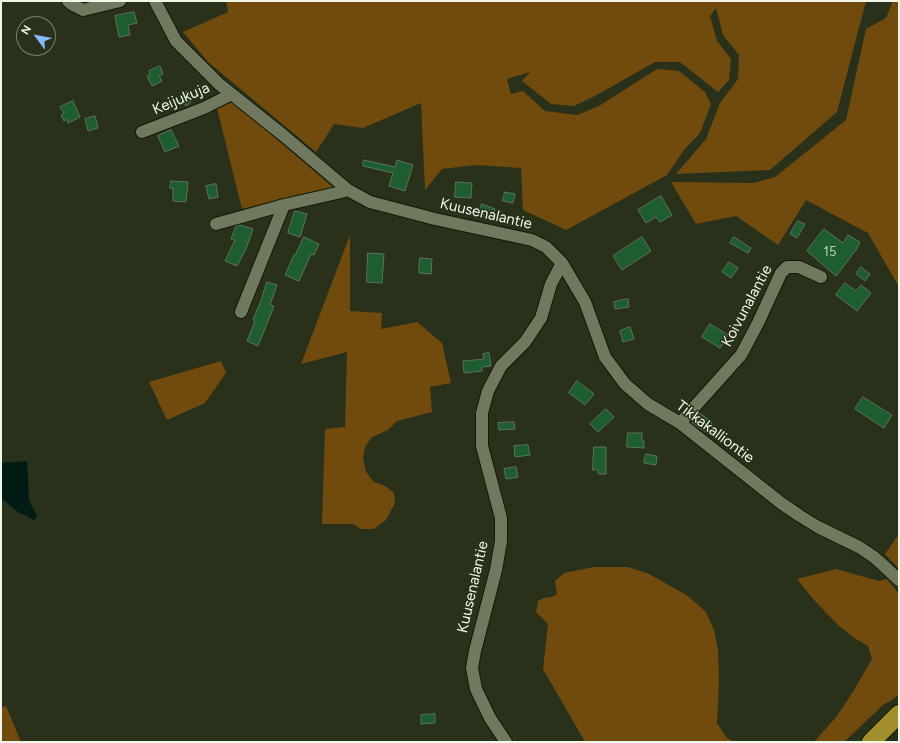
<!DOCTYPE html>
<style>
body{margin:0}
#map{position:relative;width:900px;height:743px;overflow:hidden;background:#29311b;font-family:Figtree,sans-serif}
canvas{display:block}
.frame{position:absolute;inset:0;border:2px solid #f0f6e8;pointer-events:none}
.north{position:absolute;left:16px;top:16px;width:40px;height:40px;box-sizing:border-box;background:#29311b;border:1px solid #79806d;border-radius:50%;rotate:302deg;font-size:11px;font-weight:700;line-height:16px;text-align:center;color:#f0f6e8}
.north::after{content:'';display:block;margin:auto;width:14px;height:18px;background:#86bbfb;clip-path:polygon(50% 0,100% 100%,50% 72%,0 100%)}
</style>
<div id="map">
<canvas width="900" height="743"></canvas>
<div class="frame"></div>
<div class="north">N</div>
</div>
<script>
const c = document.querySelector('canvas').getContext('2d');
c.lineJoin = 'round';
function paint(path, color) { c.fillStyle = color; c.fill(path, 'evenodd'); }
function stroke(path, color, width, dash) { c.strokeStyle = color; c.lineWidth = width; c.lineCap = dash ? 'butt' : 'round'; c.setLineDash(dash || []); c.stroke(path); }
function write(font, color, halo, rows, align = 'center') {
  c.font = font + ' Figtree,sans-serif'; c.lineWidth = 3; c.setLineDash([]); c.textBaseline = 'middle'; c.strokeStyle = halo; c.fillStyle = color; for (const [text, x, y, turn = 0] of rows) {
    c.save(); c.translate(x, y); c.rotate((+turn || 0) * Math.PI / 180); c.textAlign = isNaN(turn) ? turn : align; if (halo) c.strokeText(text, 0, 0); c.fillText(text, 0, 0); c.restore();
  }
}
const green = new Path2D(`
 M 226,1 L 866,1 L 837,112 L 770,170 L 676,174 L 706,139 L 720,103 L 738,79 L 739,55 L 723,35 L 716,8 L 710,16 L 717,41 L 731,59 L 729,80 L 718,92 L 680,62 L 655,62 L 597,95 L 574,106 L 551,104 L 522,81 L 530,72 L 507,79 L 511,94 L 523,91 L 545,111 L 577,115 L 599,106 L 657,69 L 679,71 L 705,92 L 711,104 L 700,133 L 684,150 L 667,175 L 566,230 L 523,210 L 521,168 L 476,165 L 442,169 L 425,190 L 421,103 L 363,128 L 334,124 L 316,152 L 208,62 L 183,32 L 228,12 Z
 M 893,1 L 899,1 L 899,287 L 868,233 L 806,200 L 778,245 L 736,216 L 696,224 L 671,182 L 754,183 L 775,177 L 846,120 L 866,29 L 886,18 Z
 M 231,100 L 334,188 L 242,209 L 217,108 Z
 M 350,235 L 350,311 L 382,313 L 381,329 L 417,322 L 442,343 L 451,383 L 430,387 L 432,412 L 397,421 L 388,430 L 372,437 L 365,447 L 363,458 L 366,472 L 374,482 L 385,486 L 394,493 L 395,503 L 386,520 L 374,529 L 361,529 L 353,524 L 322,524 L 325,429 L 345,427 L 347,352 L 301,364 Z
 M 221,361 L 226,373 L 205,403 L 167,420 L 149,382 Z
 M 897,537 L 899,537 L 899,569 L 885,554 Z
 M 594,567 L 628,567 L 649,574 L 688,596 L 706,612 L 714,630 L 718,650 L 719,682 L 717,723 L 727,738 L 735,742 L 585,742 L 543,669 L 548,624 L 536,612 L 538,601 L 544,598 L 552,597 L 557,594 L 555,581 L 564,573 Z
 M 836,569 L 879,581 L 887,579 L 899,594 L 899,694 L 892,700 L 883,705 L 844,742 L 814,742 L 837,716 L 854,690 L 872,659 L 868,646 L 854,638 L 838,625 L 814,600 L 797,579 Z
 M 6,706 L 21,742 L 1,742 L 1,708 Z`);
const water = new Path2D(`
 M 27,461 L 29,501 L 37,516 L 34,520 L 18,512 L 1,498 L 1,463 Z`);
const building = new Path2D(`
 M 134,12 L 137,23 L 128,25 L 130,35 L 119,37 L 115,16 Z
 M 160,66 L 163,74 L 159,76 L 162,81 L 152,86 L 147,76 L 150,75 L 149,71 Z
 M 187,91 L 195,96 L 187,106 L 180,101 Z
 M 73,101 L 80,117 L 68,123 L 67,119 L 64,121 L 61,115 L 64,113 L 60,107 Z
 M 95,116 L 98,128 L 88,131 L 85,119 Z
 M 171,130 L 179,146 L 165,152 L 158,136 Z
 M 364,160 L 395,167 L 397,160 L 413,165 L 405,191 L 389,186 L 393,173 L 363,166 Z
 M 171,181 L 188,182 L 186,202 L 173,201 L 173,188 L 170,188 Z
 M 456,182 L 472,183 L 471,198 L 455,197 Z
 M 216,184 L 218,197 L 209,199 L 206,186 Z
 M 505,192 L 515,194 L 513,203 L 503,201 Z
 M 661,196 L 672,215 L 660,222 L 656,217 L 646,223 L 638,210 Z
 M 482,204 L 495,209 L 492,219 L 478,214 Z
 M 295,211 L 307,214 L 300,237 L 288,233 Z
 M 798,221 L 805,224 L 797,238 L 790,234 Z
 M 241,225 L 253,229 L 246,249 L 237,266 L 225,261 L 235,240 L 231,239 L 236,226 Z
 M 824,229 L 843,243 L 848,235 L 860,242 L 856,250 L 836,276 L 807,251 Z
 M 304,237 L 319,244 L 314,255 L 311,254 L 299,281 L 285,275 L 294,255 L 295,255 Z
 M 642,237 L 651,251 L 622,270 L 613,256 Z
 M 734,237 L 751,248 L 748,253 L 730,243 Z
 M 368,253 L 384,254 L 382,283 L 367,282 Z
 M 420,258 L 432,259 L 431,274 L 419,273 Z
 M 729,262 L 738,268 L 731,278 L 722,272 Z
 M 861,267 L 870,274 L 865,281 L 856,274 Z
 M 267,282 L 277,285 L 270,305 L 274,306 L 258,346 L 247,341 L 255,321 L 253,320 L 261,301 Z
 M 845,283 L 856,291 L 861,285 L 871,293 L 857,311 L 836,295 Z
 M 628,299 L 629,307 L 615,309 L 614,302 Z
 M 710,324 L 728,335 L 720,348 L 702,337 Z
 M 630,327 L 634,339 L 623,342 L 620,331 Z
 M 489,353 L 491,366 L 482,367 L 482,371 L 464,373 L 463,361 L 484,359 L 483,354 Z
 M 577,381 L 594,394 L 585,405 L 569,393 Z
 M 863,397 L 892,415 L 884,428 L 855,409 Z
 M 606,409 L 614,417 L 598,432 L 590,424 Z
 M 699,413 L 712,422 L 706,432 L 692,423 Z
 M 514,422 L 515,429 L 499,430 L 498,423 Z
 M 628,433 L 642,433 L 642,441 L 644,441 L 644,448 L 627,447 Z
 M 528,445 L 530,455 L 515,457 L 514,446 Z
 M 594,447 L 606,447 L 606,474 L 598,474 L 598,470 L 593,470 Z
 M 646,454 L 657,456 L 656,465 L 644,463 Z
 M 516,467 L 518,477 L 506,479 L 504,469 Z
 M 435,714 L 435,723 L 421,724 L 421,715 Z`);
const minor = new Path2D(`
 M 68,1 L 73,5 L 83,10 L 120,1
 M 155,1 L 176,41 L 219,84 L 283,135 L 348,190 L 370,202 L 435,219 L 532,240 L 546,247 L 562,263 L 551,284 L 541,318 L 525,342 L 501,366 L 488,391 L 482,413 L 482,446 L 501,518 L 501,541 L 496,570 L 475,651 L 472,668 L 476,689 L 490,718 L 506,742
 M 142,132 L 204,108 L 232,94
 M 216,224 L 284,205
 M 562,263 L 585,302 L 605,357 L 625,384 L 648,404 L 680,423 L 781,503 L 800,516 L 818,527 L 859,547 L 874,557 L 883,565 L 899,580
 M 241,312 L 284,205 L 337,193 L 348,190
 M 680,423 L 741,355 L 758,323 L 781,273 L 787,267 L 799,267 L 821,277`);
const highway = new Path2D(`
 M 871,742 L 899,714`);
const numberNames = [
 ["15",830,252]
];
const streetNames = [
 ["Keijukuja",181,99,-23],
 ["Kuusenalantie",486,214,13],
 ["Koivunalantie",747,306,-62],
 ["Tikkakalliontie",715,432,37],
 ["Kuusenalantie",473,587,-77]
];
paint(green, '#714a0d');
paint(water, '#001a14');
paint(building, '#1e5d30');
stroke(building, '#5c725f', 1);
stroke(minor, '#121904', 14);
stroke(highway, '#121904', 20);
stroke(minor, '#707960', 12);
stroke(highway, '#a28f2b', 18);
write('13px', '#bcd0ba', null, numberNames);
write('15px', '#f0f6e8', '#29311b', streetNames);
</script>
